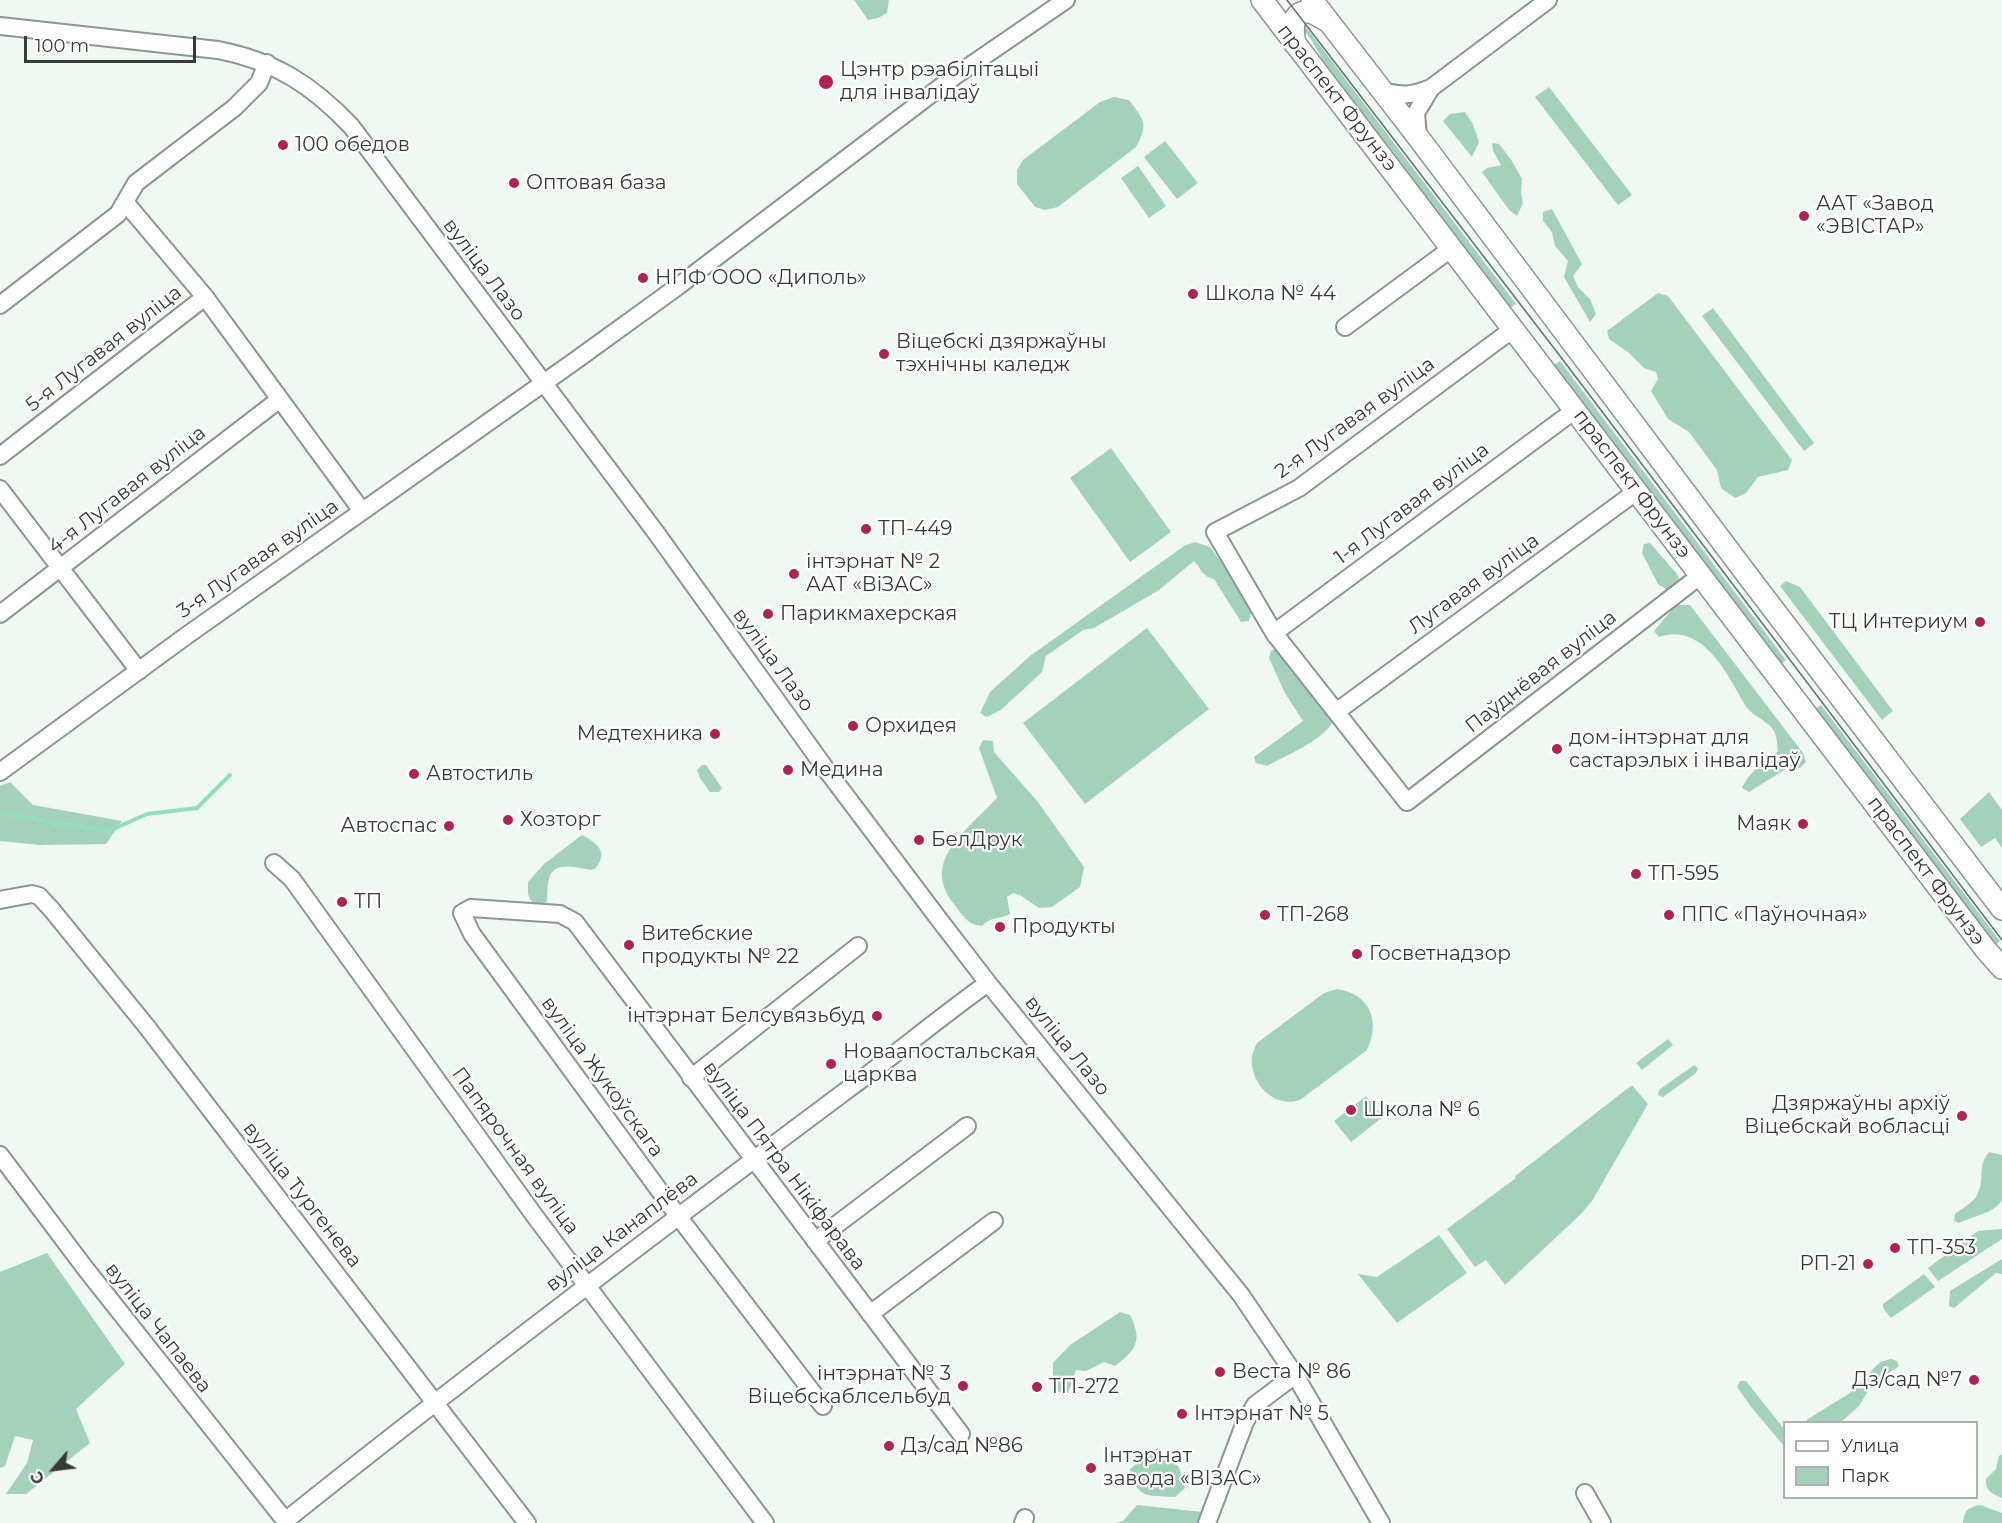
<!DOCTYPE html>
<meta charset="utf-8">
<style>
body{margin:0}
#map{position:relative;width:2002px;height:1523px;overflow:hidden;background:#f0f8f3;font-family:Montserrat,sans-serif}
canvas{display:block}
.legend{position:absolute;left:1783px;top:1421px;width:195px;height:78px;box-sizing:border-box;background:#fff;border:2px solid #afb0af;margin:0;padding:8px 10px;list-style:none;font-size:18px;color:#373a38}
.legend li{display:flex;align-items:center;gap:12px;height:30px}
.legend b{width:30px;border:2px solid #afb0af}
.north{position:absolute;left:24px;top:1439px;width:60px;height:60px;-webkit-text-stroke:4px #fff;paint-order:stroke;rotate:242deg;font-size:16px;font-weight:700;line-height:24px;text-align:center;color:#373a38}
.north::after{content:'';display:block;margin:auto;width:21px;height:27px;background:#373a38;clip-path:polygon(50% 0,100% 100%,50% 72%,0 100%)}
.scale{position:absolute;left:24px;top:36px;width:172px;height:27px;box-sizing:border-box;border:3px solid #373a38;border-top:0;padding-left:8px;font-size:18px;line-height:21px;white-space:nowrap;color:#373a38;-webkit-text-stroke:4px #fff;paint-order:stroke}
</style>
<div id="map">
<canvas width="2002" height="1523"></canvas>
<ul class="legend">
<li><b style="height:8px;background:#fff"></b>Улица</li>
<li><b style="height:16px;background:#a4d1bb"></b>Парк</li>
</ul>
<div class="north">С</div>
<div class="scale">100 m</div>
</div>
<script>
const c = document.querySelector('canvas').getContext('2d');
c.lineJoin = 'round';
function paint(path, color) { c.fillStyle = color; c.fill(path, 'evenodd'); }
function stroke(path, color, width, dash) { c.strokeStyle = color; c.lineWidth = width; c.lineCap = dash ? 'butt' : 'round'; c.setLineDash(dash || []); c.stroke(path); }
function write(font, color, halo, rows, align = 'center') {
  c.font = font + ' Montserrat,sans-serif'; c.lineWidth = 4.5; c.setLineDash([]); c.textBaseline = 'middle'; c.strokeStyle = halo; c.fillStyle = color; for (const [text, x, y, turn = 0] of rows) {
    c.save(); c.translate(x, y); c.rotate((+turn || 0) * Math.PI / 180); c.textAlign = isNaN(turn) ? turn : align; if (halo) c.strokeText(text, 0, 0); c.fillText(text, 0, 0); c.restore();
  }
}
const green = new Path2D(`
 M 854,0 L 889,0 L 887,13 L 878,18 L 868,20 Z
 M 1311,17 L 1317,19 L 1563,347 Z
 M 1300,19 L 1516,304 L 1510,308 L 1325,64 L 1312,41 L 1298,23 Z
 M 1549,87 L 1632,195 L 1618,205 L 1535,97 Z
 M 1114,97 L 1129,100 C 1144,120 1149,124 1136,147 L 1058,207 L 1045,210 L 1035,207 L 1017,184 L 1017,170 L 1023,160 L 1100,102 Z
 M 1465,112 L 1473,124 L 1479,142 L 1472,157 L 1443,121 L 1450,114 Z
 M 1165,141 L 1198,183 L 1177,199 L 1144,157 Z
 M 1492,143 L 1499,144 L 1512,161 L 1522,179 L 1521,193 L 1523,203 L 1517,216 L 1509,210 L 1482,172 L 1487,168 L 1501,165 L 1493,151 Z
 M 1138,166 L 1166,206 L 1149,218 L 1121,178 Z
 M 1552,209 L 1582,264 L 1573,276 L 1578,287 L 1590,299 L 1596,314 L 1590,322 L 1564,277 L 1568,261 L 1555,246 L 1552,232 L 1543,221 L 1543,212 Z
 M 1658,293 L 1668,296 L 1792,460 L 1788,470 L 1758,477 L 1746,493 L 1735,498 L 1721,488 L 1717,470 L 1689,432 L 1668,419 L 1651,391 L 1658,379 L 1656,372 L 1644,368 L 1628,352 L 1609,339 L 1607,331 Z
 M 1713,308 L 1814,443 L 1804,451 L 1702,316 Z
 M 1560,361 L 1786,660 L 1780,665 L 1554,365 Z
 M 1111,448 L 1171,532 L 1130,562 L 1070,478 Z
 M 1195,542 L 1210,547 L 1230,574 L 1252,610 L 1249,621 L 1241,622 L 1214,579 C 1201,576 1202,569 1194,561 L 1159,590 L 1094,628 L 1083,630 L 1046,656 L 1042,672 L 1001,710 L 987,717 L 980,713 L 990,692 L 1030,656 L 1184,546 Z
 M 1650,543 L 1677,574 L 1680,581 L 1669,591 L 1658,584 L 1642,553 L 1644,544 Z
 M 1786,581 L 1800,587 L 1893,711 L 1882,720 L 1780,586 Z
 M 1676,605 L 1690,605 L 1803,753 L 1806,762 L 1800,768 L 1789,767 L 1749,792 L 1742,788 C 1752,767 1763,766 1778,751 C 1777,745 1777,738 1775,733 C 1769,720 1752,717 1745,705 C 1727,674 1703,622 1659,637 L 1654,631 Z
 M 1147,628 L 1209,709 L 1085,804 L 1023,723 Z
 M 1276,648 L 1333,722 C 1319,743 1288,754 1267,766 L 1256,763 L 1254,757 L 1303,721 L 1285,693 L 1269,658 L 1271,651 Z
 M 1821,705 L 2000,941 L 1994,946 L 1814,710 Z
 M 983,740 L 993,741 L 994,752 L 1038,802 L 1084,867 L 1080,887 L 1052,907 L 1039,908 L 1020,895 L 1013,893 L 1007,897 L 1010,914 C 1001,919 989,917 982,926 C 968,925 962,915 954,904 C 919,861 969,829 997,798 L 979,748 Z
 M 702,765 L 706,765 L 722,788 L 719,792 L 710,792 L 700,778 L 697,770 Z
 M 10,782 L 33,805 L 122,821 L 106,844 L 40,845 L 0,841 L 0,786 Z
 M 1989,792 L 2002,810 L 2002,848 L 1995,838 L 1981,847 L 1960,819 Z
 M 582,835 C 598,844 609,852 595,869 C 587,871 583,868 575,867 C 546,863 548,880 547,902 L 540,905 L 531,901 L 528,894 L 528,882 L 544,864 Z
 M 1337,989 C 1370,994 1381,1021 1367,1050 L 1300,1100 C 1274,1109 1249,1083 1252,1056 C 1253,1052 1255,1047 1257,1043 L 1324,993 Z
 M 1668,1039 L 1673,1045 L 1642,1070 L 1636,1063 Z
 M 1694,1065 L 1698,1068 L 1696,1073 L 1663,1097 L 1658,1095 L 1659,1090 Z
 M 1632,1085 L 1648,1104 L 1592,1201 L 1581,1214 L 1505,1285 L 1486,1260 L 1475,1267 L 1447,1229 L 1516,1178 L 1515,1176 Z
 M 1366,1096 L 1383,1117 L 1351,1142 L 1334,1121 Z
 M 1989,1152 L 2002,1155 L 2002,1200 C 1995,1213 1973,1216 1959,1223 L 1954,1221 L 1955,1214 C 1961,1209 1974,1202 1977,1195 C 1986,1179 1976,1168 1989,1152 Z
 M 2002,1229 L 2002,1239 L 1938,1281 L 1928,1268 L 1978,1231 Z
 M 1439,1235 L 1467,1273 L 1397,1323 L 1358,1274 L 1377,1277 Z
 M 47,1253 L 125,1364 L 76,1409 L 90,1443 L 26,1494 L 6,1494 L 27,1463 L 33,1440 L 15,1436 L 5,1466 L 0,1468 L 0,1272 Z
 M 2002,1259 L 2002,1274 L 1996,1273 L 1954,1308 L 1949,1306 L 1950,1291 Z
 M 1924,1274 L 1935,1287 L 1891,1318 L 1883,1308 L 1883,1304 Z
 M 1120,1312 L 1130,1315 C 1143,1341 1136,1350 1115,1366 L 1104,1362 L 1086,1371 L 1076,1370 L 1068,1393 L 1053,1391 L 1053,1363 L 1070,1345 Z
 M 1891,1359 L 1897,1361 L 1899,1366 L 1880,1379 L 1868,1391 L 1859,1406 L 1841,1422 L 1805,1422 L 1808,1419 L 1850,1393 L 1880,1362 Z
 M 1740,1381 L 1746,1381 L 1750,1386 L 1784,1429 L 1784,1446 L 1752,1408 L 1737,1387 Z
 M 1157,1448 L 1179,1467 L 1185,1488 L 1175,1497 C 1146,1495 1138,1500 1130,1469 Z
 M 2002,1454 L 2002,1498 C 1993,1494 1985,1491 1986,1479 L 1996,1469 L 1999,1456 Z
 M 1137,1505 L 1203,1512 L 1200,1523 L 1116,1523 L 1123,1521 Z
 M 1980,1505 L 2002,1513 L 2002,1523 L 1963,1523 C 1964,1510 1968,1508 1980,1505 Z`);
const stream = new Path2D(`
 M 0,813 L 65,825 L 109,831 L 147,814 L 197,808 L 230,775`);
const minor = new Path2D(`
 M 0,26 L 218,50 C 275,61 312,85 351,126 L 657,534 L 828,772 L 938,918 L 988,983 L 1241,1295 L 1295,1375 L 1381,1523
 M 1382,91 C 1403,96 1411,96 1431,88 L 1548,0
 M 1418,137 L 1416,113 L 1431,88
 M 125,202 L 205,297 L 362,511
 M 0,305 L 118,214 L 136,183 L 234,108 L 259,83 L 267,63
 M 1345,327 L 1452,248
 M 1513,329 L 1299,488 L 1215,532 L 1274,633 L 1407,802 L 1701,575
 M 0,456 L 205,297
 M 0,489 L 139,671
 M 0,614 L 280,399
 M 1274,633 L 1575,410
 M 1336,712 L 1637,491
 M 0,772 L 186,636 L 579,358 L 677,287 L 955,76 L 1066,0
 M 274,863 L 292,879 L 534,1215 L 765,1523
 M 0,900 L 32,894 L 39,896 L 52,910 L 147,1027 L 527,1523
 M 691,1078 L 858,946
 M 0,1155 L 85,1268 L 287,1523
 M 815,1241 L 967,1126
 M 870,1314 L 994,1221
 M 823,1406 L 678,1216 L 472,934 L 462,913 L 471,908 L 560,914 L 575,922 L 961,1434
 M 1585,1493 L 1602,1523
 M 285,1521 C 470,1373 658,1231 847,1090 C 895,1055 940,1017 988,983
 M 1023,1523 L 1025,1518
 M 1207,1523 L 1245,1422 L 1255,1405 L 1295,1375`);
const major = new Path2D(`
 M 1262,0 L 1986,950 L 2002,968
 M 1312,0 L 1418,137 L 1751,580 L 2002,909
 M 1295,44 C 1293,34 1290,12 1306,12 C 1313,11 1323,19 1329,22`);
const tram = new Path2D(`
 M 1287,0 L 1560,356 L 2002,940`);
const markers = [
 [826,82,8,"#b02154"],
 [283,145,6,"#b02154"],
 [514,183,6,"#b02154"],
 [1804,216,6,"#b02154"],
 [643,278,6,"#b02154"],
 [1193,294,6,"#b02154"],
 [884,354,6,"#b02154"],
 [866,529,6,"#b02154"],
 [794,574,6,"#b02154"],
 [768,614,6,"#b02154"],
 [1980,622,6,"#b02154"],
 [853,726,6,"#b02154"],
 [715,734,6,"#b02154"],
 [1557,749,6,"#b02154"],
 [788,770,6,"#b02154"],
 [414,774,6,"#b02154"],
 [508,820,6,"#b02154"],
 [1803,824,6,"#b02154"],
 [449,826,6,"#b02154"],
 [919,840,6,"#b02154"],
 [1636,874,6,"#b02154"],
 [342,902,6,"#b02154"],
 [1265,915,6,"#b02154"],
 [1669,915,6,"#b02154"],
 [1000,927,6,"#b02154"],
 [629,945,6,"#b02154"],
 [1357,954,6,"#b02154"],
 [877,1016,6,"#b02154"],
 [831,1064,6,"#b02154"],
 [1351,1110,6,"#b02154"],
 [1962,1116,6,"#b02154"],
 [1895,1248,6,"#b02154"],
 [1868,1264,6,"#b02154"],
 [1220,1372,6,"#b02154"],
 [1974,1380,6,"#b02154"],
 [963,1386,6,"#b02154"],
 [1037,1387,6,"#b02154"],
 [1182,1414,6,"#b02154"],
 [889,1446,6,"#b02154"],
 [1091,1468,6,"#b02154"]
];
const poiNames = [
 ["Цэнтр рэабілітацыі",840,70],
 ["для інвалідаў",840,93],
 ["100 обедов",295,145],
 ["Оптовая база",526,183],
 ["ААТ «Завод",1816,204],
 ["«ЭВІСТАР»",1816,227],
 ["НПФ ООО «Диполь»",655,278],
 ["Школа № 44",1205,294],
 ["Віцебскі дзяржаўны",896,342],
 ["тэхнічны каледж",896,365],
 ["ТП-449",878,529],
 ["інтэрнат № 2",806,562],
 ["ААТ «ВіЗАС»",806,585],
 ["Парикмахерская",780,614],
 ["ТЦ Интериум",1968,622,"right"],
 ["Орхидея",865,726],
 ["Медтехника",703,734,"right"],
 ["дом-інтэрнат для",1569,738],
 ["састарэлых і інвалідаў",1569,761],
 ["Медина",800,770],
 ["Автостиль",426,774],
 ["Хозторг",520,820],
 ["Маяк",1791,824,"right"],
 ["Автоспас",437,826,"right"],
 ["БелДрук",931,840],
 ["ТП-595",1648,874],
 ["ТП",354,902],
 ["ТП-268",1277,915],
 ["ППС «Паўночная»",1681,915],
 ["Продукты",1012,927],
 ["Витебские",641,934],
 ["продукты № 22",641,957],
 ["Госветнадзор",1369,954],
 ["інтэрнат Белсувязьбуд",865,1016,"right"],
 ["Новаапостальская",843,1052],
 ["царква",843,1075],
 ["Дзяржаўны архіў",1950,1104,"right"],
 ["Віцебскай вобласці",1950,1127,"right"],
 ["Школа № 6",1363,1110],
 ["ТП-353",1907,1248],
 ["РП-21",1856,1264,"right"],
 ["Веста № 86",1232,1372],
 ["інтэрнат № 3",951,1374,"right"],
 ["Віцебскаблсельбуд",951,1397,"right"],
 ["Дз/сад №7",1962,1380,"right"],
 ["ТП-272",1049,1387],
 ["Інтэрнат № 5",1194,1414],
 ["Дз/сад №86",901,1446],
 ["Інтэрнат",1103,1456],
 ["завода «ВІЗАС»",1103,1479]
];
const streetNames = [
 ["праспект Фрунзэ",1337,98,52],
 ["вуліца Лазо",484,270,53],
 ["5-я Лугавая вуліца",104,349,-38],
 ["2-я Лугавая вуліца",1355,418,-36],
 ["праспект Фрунзэ",1632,484,53],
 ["4-я Лугавая вуліца",127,490,-38],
 ["1-я Лугавая вуліца",1412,504,-37],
 ["3-я Лугавая вуліца",258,559,-35],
 ["Лугавая вуліца",1474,584,-36],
 ["вуліца Лазо",773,660,54],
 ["Паўднёвая вуліца",1541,672,-38],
 ["праспект Фрунзэ",1926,871,53],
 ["вуліца Лазо",1067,1046,51],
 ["вуліца Жукоўскага",602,1077,54],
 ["Папярочная вуліца",515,1151,54],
 ["вуліца Пятра Нікіфарава",784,1166,53],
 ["вуліца Тургенева",302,1195,52],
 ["вуліца Канаплёва",622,1232,-37],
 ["вуліца Чапаева",158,1328,52]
];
paint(green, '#a4d1bb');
stroke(stream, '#91e0bb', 4);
stroke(minor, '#8e9592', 20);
stroke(major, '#8e9592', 24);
stroke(minor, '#fff', 16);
stroke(major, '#fff', 21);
stroke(tram, '#6a6f6c', 1.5);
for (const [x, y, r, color] of markers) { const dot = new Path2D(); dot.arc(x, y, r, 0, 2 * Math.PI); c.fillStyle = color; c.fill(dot); stroke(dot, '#fff', 2); }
write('20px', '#373a38', '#fff', poiNames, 'left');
write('20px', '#373a38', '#fff', streetNames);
</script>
